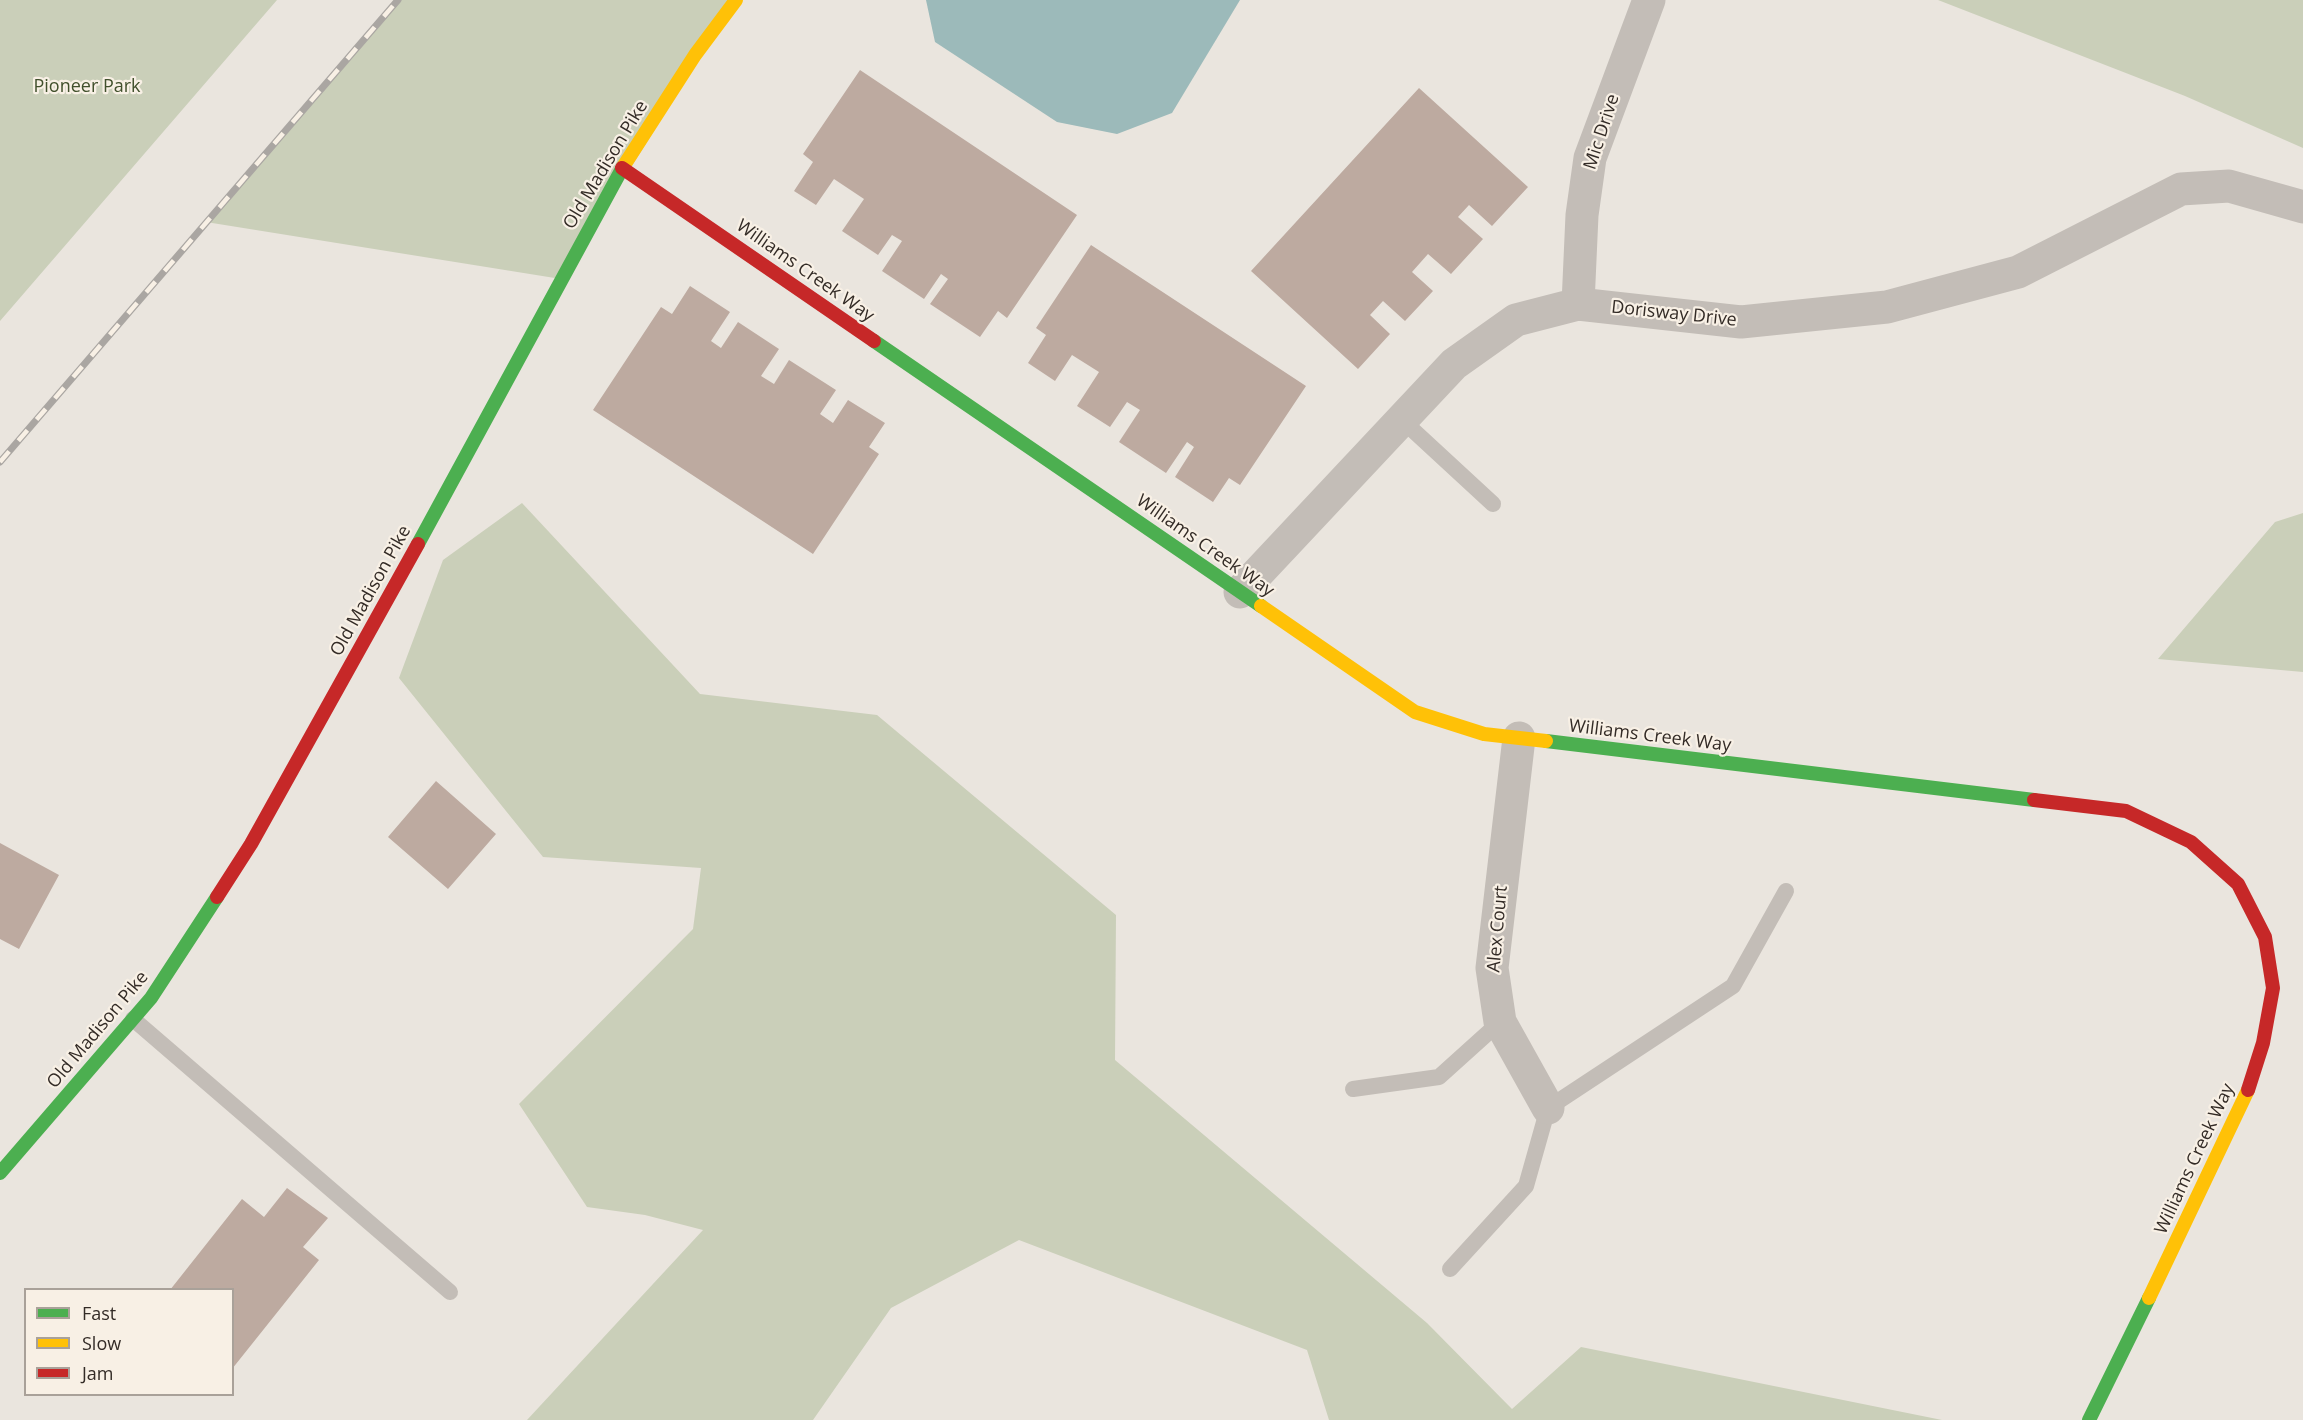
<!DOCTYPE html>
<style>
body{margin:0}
#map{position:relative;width:2303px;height:1420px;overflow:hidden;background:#eae5de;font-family:"Open Sans",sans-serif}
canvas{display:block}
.legend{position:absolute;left:24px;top:1288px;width:210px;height:108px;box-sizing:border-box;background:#f8f0e5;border:2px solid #a9a199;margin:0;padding:8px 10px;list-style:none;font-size:18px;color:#332b26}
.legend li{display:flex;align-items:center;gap:12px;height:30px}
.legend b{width:30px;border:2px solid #a9a199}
</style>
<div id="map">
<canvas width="2303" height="1420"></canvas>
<ul class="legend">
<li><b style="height:8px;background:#4caf50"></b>Fast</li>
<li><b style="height:8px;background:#ffc107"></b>Slow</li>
<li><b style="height:8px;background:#c62828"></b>Jam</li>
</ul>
</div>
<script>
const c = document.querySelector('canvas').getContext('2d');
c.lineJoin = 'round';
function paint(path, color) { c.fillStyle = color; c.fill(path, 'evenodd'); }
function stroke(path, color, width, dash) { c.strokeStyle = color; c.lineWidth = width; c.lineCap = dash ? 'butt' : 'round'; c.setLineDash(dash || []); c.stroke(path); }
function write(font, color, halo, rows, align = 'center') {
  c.font = font + ' "Open Sans",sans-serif'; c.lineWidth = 4.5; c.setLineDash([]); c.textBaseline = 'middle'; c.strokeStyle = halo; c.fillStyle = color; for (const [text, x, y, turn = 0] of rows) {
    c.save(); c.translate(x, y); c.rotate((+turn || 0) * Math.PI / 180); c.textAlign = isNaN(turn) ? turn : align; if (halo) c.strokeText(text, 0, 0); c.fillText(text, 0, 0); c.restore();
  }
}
const green = new Path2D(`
 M 0,0 L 277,0 L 0,321 Z
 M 398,0 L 736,0 L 561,279 L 206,222 Z
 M 1938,0 L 2303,0 L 2303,148 L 2185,96 Z
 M 522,503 L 700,694 L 877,715 L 1116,915 L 1115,1060 L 1427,1323 L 1512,1409 L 1581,1347 L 1942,1420 L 1329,1420 L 1307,1350 L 1019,1240 L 891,1308 L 813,1420 L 527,1420 L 703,1230 L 645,1215 L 587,1207 L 519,1104 L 693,929 L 701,868 L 543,857 L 399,678 L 443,560 Z
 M 2303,513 L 2303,672 L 2158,659 L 2275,522 Z`);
const water = new Path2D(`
 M 926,0 L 1240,0 L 1172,113 L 1117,134 L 1057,122 L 935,42 Z`);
const building = new Path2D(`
 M 860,70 L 1077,215 L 1007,318 L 998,311 L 980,337 L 930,304 L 948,279 L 941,274 L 924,299 L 882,271 L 902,241 L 892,235 L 878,255 L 842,231 L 864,199 L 834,179 L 816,205 L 794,191 L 813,162 L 803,154 Z
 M 1419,88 L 1528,187 L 1492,226 L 1469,205 L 1458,217 L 1483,239 L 1451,274 L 1428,254 L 1412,272 L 1433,291 L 1405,321 L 1383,301 L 1370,315 L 1390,334 L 1358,369 L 1251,271 Z
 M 1091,245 L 1306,386 L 1240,485 L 1229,478 L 1213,502 L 1175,477 L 1194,447 L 1187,442 L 1166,473 L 1119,442 L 1140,410 L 1127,402 L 1110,427 L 1077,406 L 1099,372 L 1072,355 L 1055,381 L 1028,363 L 1046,335 L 1036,328 Z
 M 690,286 L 730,312 L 711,341 L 721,348 L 738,322 L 779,349 L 761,376 L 774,384 L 789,360 L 836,390 L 820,414 L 833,423 L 848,400 L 885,423 L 869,447 L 879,454 L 813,554 L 593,410 L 661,307 L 672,314 Z
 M 436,781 L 496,834 L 448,889 L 388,837 Z
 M 0,843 L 59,875 L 19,949 L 0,939 Z
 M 287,1188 L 328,1218 L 303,1247 L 319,1260 L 232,1369 L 232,1290 L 170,1290 L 242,1199 L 264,1217 Z`);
const lane = new Path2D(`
 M 1402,420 L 1493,504
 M 133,1019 L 450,1292
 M 1353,1089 L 1439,1077 L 1500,1022
 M 1450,1269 L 1526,1186 L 1548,1108 L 1733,986 L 1786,891`);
const street = new Path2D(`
 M 1578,304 L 1582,215 L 1590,158 L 1649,0
 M 1240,592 L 1454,364 L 1516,320 L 1578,304 L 1741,322 L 1887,307 L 2018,272 L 2181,189 L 2229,186 L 2303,207
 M 1519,738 L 1492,968 L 1500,1022 L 1548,1108`);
const fast = new Path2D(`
 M 874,341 L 1261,606
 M 418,544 L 623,167
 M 1546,741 L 2034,800
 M 0,1173 L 151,998 L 217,897
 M 2089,1420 L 2149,1298`);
const slow = new Path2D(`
 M 623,167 L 695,55 L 736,0
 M 1261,606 L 1415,712 L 1484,734 L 1546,741
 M 2149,1298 L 2248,1090`);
const jam = new Path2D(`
 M 622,168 L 874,341
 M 2034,800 L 2126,811 L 2191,842 L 2238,884 L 2265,937 L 2273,988 L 2263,1043 L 2248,1090
 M 217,897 L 251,844 L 418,544`);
const rail = new Path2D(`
 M 0,462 L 398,0`);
const parkNames = [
 ["Pioneer Park",87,87]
];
const streetNames = [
 ["Mic Drive",1602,132,-72],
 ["Old Madison Pike",606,165,-59],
 ["Williams Creek Way",805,271,35],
 ["Dorisway Drive",1674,314,6],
 ["Williams Creek Way",1205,546,35],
 ["Old Madison Pike",371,591,-61],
 ["Williams Creek Way",1650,736,7],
 ["Alex Court",1498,929,-85],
 ["Old Madison Pike",98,1030,-50],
 ["Williams Creek Way",2195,1159,-65]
];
paint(green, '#cacfb9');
paint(water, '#9cbaba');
paint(building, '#bdaaa0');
stroke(lane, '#c3bdb7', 16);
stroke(street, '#c3bdb7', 33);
stroke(fast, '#4caf50', 14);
stroke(slow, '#ffc107', 14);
stroke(jam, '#c62828', 14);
stroke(rail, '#aaa6a2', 7);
stroke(rail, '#f8f0e5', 4.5, [14]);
write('18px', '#41502c', '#f8f0e5', parkNames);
write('18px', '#332b26', '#f8f0e5', streetNames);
</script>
